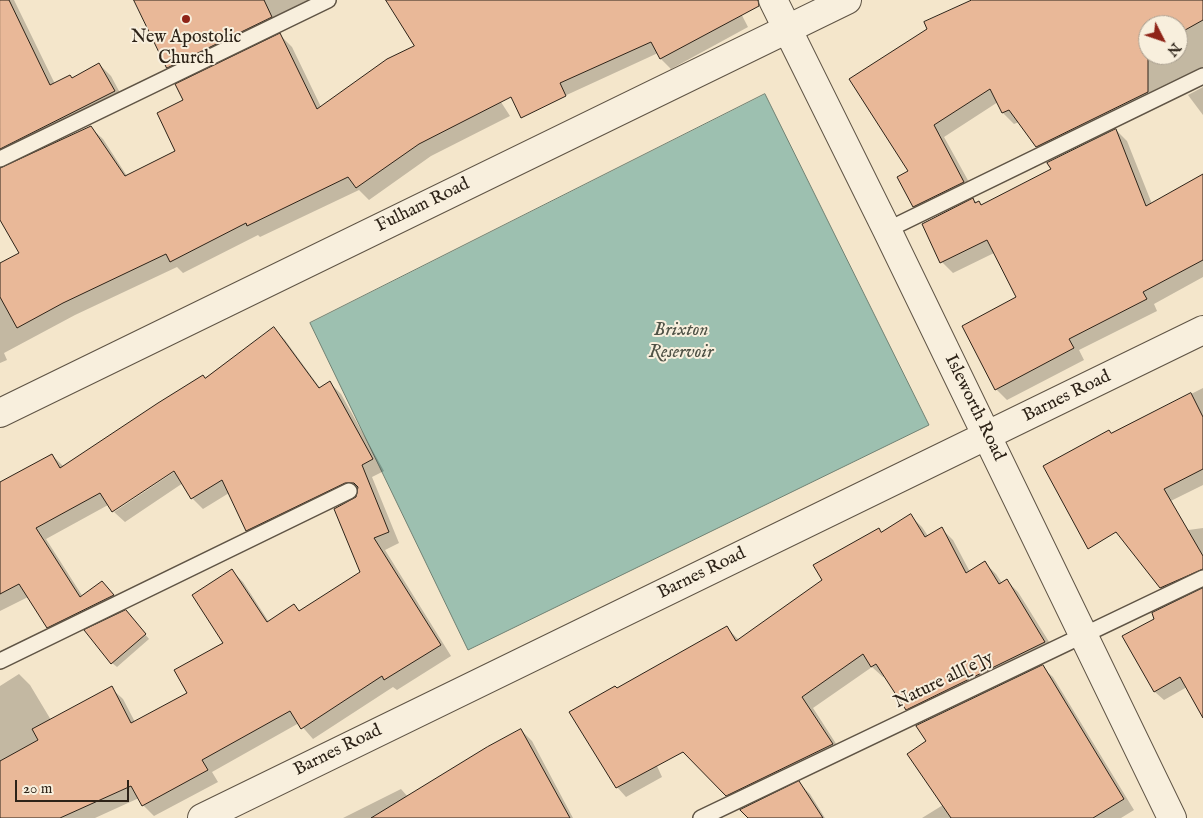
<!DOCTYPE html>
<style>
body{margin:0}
#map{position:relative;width:1203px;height:818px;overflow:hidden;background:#f4e6cb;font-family:"IM FELL English",serif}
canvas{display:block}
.north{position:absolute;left:1138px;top:15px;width:50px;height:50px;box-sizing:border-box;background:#f8efdd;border:1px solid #a79d8e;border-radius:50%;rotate:131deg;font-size:14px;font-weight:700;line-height:20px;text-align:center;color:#2d2318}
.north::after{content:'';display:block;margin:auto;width:18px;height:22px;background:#8f2418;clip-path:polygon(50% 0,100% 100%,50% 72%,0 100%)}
.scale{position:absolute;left:15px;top:780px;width:114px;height:22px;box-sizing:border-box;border:2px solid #2d2318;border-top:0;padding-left:6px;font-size:15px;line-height:18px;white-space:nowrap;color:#2d2318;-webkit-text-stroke:4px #f8efdd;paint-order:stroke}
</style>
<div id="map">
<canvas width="1203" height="818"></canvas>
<div class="north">N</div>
<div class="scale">20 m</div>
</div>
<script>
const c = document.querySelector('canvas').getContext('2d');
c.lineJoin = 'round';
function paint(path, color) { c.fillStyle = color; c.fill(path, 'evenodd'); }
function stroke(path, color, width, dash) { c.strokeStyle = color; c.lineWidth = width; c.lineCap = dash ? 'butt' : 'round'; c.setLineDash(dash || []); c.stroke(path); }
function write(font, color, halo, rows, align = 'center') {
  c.font = font + ' "IM FELL English",serif'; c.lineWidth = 4; c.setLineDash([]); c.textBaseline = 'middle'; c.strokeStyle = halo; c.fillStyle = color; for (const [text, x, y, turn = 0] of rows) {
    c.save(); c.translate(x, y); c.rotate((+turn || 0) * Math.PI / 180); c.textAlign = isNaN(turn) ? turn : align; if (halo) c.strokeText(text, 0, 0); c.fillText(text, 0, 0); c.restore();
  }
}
const water = new Path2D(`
 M 765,94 L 929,425 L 468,650 L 310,323 Z`);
const shadow = new Path2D(`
 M 0,0 L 14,0 L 55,84 L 72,79 L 99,64 L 111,76 L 126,104 L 8,163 L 0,170 L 90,127 L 103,139 L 127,176 L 177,151 L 184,101 L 280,35 L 292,47 L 321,107 L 415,46 L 387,0 L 435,0 L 510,116 L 431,156 L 369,200 L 359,190 L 260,237 L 258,235 L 183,273 L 177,267 L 75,315 L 4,353 L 7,360 L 0,363 L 0,265 L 21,253 L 0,218 Z
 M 136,0 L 334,0 L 180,79 L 168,67 Z
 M 494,0 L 734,0 L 748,27 L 671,69 L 661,59 L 658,53 L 547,104 Z
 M 975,0 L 1203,0 L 1203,82 L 1048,158 L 1037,146 L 1019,122 L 1014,124 L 1003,113 L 998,102 L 944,137 L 975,193 L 925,217 L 914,206 L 909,171 ZM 1148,25 L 1178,25 L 1178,55 L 1148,55 Z
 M 1203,87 L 1203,115 L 1188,95 Z
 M 1116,130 L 1127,141 L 1152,204 L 1203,176 L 1203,277 L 1154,304 L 1157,311 L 1079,350 L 1084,360 L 1007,400 L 996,389 L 1018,297 L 994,253 L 953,273 L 942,262 L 973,200 L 982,205 L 1053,169 Z
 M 274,329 L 285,340 L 320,388 L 330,383 L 341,394 L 384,471 L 372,477 L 399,543 L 385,550 L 451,656 L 397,690 L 393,687 L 313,739 L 299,723 L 212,772 L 218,782 L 154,816 L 143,805 L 139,798 L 95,818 L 0,818 L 0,686 L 19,674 L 30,685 L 51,720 L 111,688 L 123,699 L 135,722 L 188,693 L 225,643 L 232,571 L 243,582 L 269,622 L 300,612 L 362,573 L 358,493 L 258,541 L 247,530 L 229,493 L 203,509 L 192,498 L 183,483 L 125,522 L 114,512 L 180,468 L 179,466 L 114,509 L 114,512 L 108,505 L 46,539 L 83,597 L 102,582 L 124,607 L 59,638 L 48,627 L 28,597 L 0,611 L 0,483 L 52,455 L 64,467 L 205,379 Z
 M 1203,388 L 1203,485 L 1090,541 L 1112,434 Z
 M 911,516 L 922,527 L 928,536 L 942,529 L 953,540 L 970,572 L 985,563 L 996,574 L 1002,583 L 1006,580 L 1018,592 L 1056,653 L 918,720 L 907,709 L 885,676 L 883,677 L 872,667 L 813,708 L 844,756 L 738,806 L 622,687 L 727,628 L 739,640 L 824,581 L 879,530 L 882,533 Z
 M 1203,528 L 1203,580 L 1169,596 L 1161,587 L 1123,539 Z
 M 1203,590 L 1203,716 L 1187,687 L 1164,700 L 1155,692 L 1124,637 L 1156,620 Z
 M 130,616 L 149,639 L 117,667 L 112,663 Z
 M 1042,667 L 1053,677 L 1134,810 L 1121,818 L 922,818 L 943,805 Z
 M 616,687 L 625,696 L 662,777 L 626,797 L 617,787 L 571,713 Z
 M 521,730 L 532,741 L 573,818 L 343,818 L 401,789 L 408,797 Z
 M 799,783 L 810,794 L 825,818 L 749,818 Z`);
const building = new Path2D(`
 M 0,0 L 9,0 L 50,85 L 70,75 L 72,78 L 99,63 L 115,91 L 0,149 Z
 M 134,0 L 264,0 L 272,17 L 167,68 Z
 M 386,0 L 758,0 L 759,6 L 660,59 L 651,42 L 560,83 L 566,96 L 521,118 L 511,97 L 419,144 L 356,188 L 348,177 L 247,226 L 246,223 L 170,262 L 166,254 L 63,303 L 17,328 L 0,297 L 0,263 L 19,253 L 0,220 L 0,168 L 91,126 L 125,176 L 175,151 L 157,113 L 183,100 L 175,84 L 280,33 L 317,109 L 387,59 L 414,46 Z
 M 972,0 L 1203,0 L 1203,20 L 1178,34 L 1178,25 L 1148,25 L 1148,92 L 1036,147 L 1009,110 L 1002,113 L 990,89 L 934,125 L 964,182 L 913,207 L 897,177 L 908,171 L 849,79 L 927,29 L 924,22 Z
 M 1116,129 L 1146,206 L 1203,174 L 1203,260 L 1143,292 L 1147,299 L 1069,339 L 1074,348 L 995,390 L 962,326 L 1016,297 L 987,240 L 940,263 L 922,224 L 973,198 L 975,203 L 979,201 L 981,205 L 1051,169 L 1047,163 Z
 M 274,327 L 319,388 L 330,381 L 373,459 L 362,465 L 389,532 L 374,538 L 441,645 L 384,680 L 382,676 L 301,729 L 290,711 L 202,760 L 208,770 L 142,806 L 131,786 L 60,818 L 0,818 L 0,761 L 38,740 L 32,729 L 112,686 L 131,723 L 187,693 L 174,670 L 223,643 L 192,595 L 232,569 L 267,622 L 294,604 L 299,611 L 360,572 L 334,509 L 356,497 L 358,487 L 354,483 L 345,483 L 246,531 L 222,480 L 191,499 L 174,471 L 112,512 L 100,493 L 36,528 L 80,597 L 102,581 L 114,595 L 47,628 L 19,584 L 0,594 L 0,482 L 52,454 L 60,468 L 158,403 L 203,375 L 205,378 Z
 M 1191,393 L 1203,417 L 1203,469 L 1164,489 L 1203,556 L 1203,569 L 1160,588 L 1116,532 L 1088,549 L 1043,466 L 1109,430 L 1111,433 Z
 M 911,514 L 925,537 L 942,527 L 966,573 L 985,561 L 999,584 L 1007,579 L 1045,642 L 906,710 L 876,664 L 871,667 L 863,654 L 802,697 L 833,744 L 726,796 L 683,752 L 616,788 L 569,712 L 615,686 L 617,688 L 727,626 L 736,641 L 822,580 L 813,565 L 879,528 L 881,532 Z
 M 1203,588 L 1203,718 L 1180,677 L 1154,692 L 1122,636 L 1154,619 L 1152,613 Z
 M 126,610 L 146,634 L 111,664 L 84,630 Z
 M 1043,665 L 1124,799 L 1093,818 L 951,818 L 907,754 L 926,741 L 916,726 Z
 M 521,729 L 570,818 L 371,818 L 487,747 Z
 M 799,781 L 823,818 L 748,818 L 740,810 Z`);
const lane = new Path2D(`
 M 0,159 L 328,0
 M 887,230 L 1203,76
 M 0,661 L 349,491
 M 701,818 L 1203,578`);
const street = new Path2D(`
 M 773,0 L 887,230 L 1172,818
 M 0,413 L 847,0
 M 202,818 L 1203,330`);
const markers = [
 [186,19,5,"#8f2418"]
];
const poiNames = [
 ["New Apostolic",186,38],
 ["Church",186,59]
];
const streetNames = [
 ["Fulham Road",423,206,-26],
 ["Barnes Road",1067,397,-26],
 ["Isleworth Road",974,408,64],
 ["Barnes Road",702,574,-26],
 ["Nature all[e]y",944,681,-26],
 ["Barnes Road",338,751,-26]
];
const waterNames = [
 ["Brixton",681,331],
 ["Reservoir",681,353]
];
paint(water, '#9dc0b0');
stroke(water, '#708173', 1);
paint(shadow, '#0003');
paint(building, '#e9b898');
stroke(building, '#2d2318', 1);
stroke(lane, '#5f5445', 18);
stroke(street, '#5f5445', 30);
stroke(lane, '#f8efdd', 15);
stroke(street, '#f8efdd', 28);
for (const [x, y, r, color] of markers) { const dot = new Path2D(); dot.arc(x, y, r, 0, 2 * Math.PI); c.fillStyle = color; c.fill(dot); stroke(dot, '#f8efdd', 2); }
write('18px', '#2d2318', '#f8efdd', poiNames);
write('18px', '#2d2318', '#f8efdd', streetNames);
write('italic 19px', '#4f5246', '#f8efdd', waterNames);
</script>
